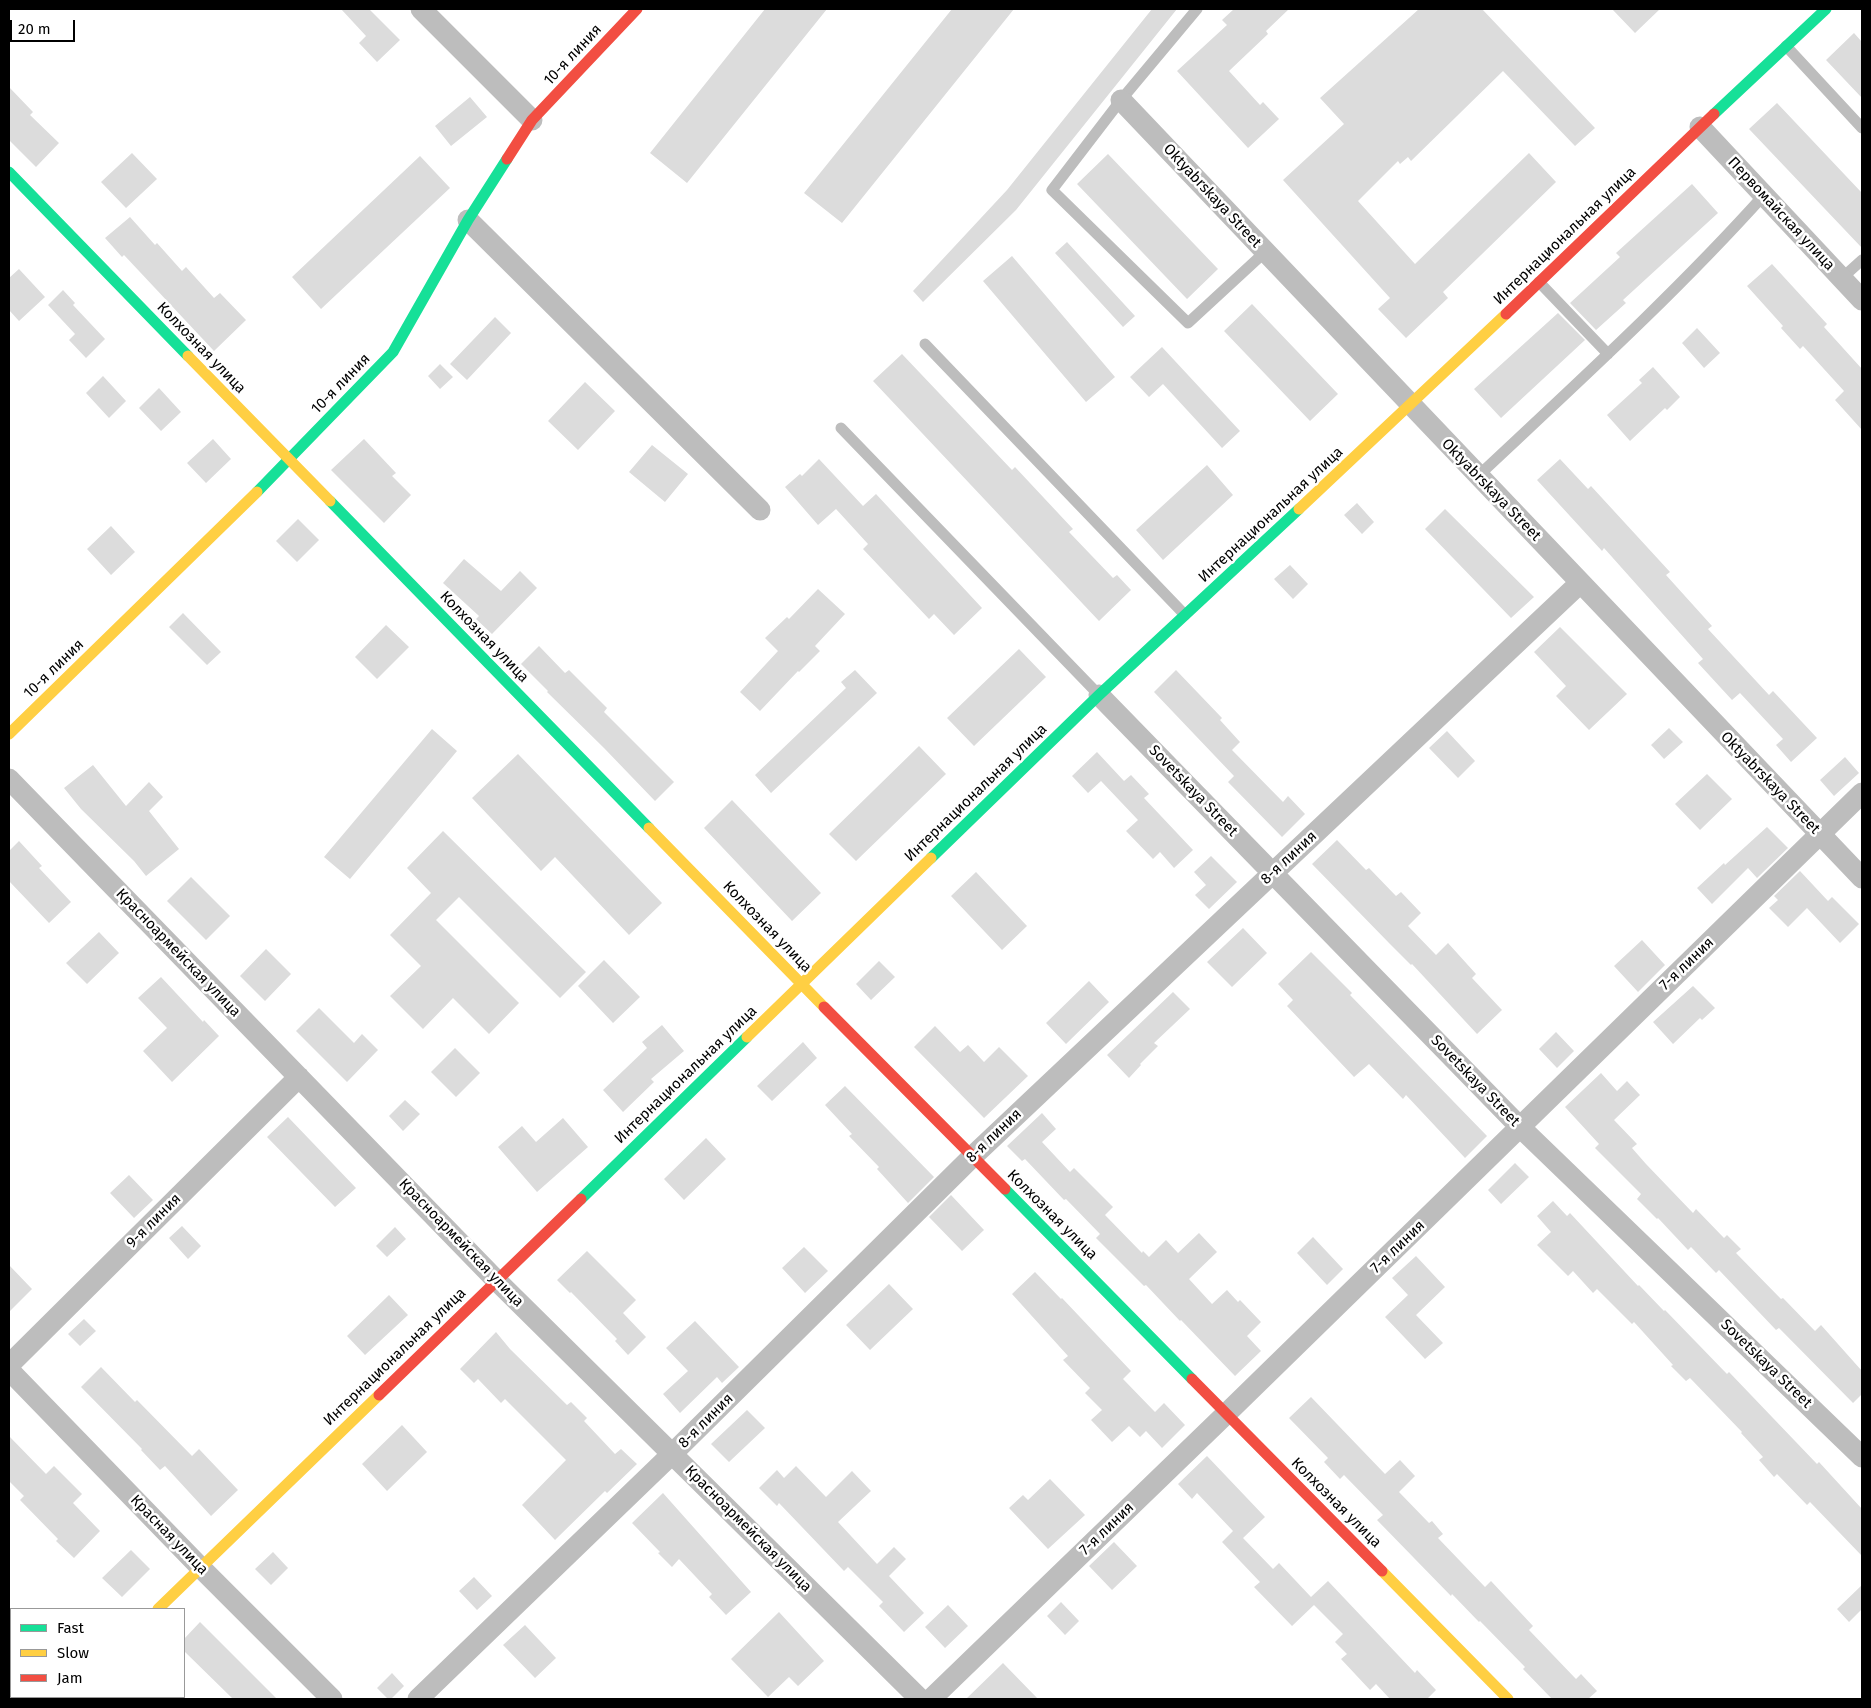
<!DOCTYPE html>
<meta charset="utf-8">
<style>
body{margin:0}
#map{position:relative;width:1871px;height:1708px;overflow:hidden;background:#fff;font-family:"Fira Sans",sans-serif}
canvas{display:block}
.frame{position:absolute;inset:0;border:10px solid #000;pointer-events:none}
.legend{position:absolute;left:10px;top:1608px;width:175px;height:90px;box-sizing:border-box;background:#fff;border:1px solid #999;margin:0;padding:6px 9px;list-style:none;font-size:15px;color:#000}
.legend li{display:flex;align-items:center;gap:10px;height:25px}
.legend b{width:25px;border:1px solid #999}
.scale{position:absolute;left:10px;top:20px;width:65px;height:22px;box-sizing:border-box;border:2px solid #000;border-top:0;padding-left:6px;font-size:15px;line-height:18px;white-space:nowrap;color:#000;-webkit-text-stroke:4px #fff;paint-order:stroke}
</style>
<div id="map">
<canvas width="1871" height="1708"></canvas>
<div class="frame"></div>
<ul class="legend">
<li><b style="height:6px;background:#16e098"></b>Fast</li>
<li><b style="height:6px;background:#ffcf43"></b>Slow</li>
<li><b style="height:6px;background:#f24e42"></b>Jam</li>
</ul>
<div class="scale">20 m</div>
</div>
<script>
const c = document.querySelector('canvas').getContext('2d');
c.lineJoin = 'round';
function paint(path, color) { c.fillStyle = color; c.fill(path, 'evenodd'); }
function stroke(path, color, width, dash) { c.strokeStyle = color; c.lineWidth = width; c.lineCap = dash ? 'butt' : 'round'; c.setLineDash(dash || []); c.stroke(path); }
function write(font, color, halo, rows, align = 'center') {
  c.font = font + ' "Fira Sans",sans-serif'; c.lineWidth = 5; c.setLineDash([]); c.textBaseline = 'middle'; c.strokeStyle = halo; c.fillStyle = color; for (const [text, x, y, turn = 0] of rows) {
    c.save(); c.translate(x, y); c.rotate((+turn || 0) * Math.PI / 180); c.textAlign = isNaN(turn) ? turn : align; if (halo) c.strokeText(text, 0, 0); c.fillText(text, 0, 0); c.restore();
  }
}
const building = new Path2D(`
 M 341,9 L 369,9 L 400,40 L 377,62 L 359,43 L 366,36 Z
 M 765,9 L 827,9 L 687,183 L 650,153 Z
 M 952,9 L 1014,9 L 842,223 L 804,193 Z
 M 1152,9 L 1177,9 L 1016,210 L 923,302 L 913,291 L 1007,190 Z
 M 1234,9 L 1289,9 L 1266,31 L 1268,34 L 1229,71 L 1260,105 L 1263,102 L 1279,119 L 1248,148 L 1177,71 L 1227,25 L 1222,20 Z
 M 1419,9 L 1482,9 L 1595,128 L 1575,146 L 1503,71 L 1411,161 L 1408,157 L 1400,164 L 1398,161 L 1358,201 L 1415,264 L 1529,153 L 1556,182 L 1443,292 L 1448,298 L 1406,338 L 1378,309 L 1390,298 L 1283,180 L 1344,124 L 1320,98 Z
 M 1612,9 L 1660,9 L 1635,33 Z
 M 1854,33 L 1862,42 L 1862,98 L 1826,60 Z
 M 9,87 L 33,112 L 30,115 L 59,143 L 36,167 L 9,140 Z
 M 470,97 L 487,117 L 451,146 L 435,126 Z
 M 1777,103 L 1862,193 L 1862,248 L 1749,129 Z
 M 132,153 L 157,179 L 126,208 L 101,182 Z
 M 1108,154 L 1218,269 L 1187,299 L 1077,184 Z
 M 420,156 L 450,188 L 321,309 L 292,277 Z
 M 1692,184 L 1718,213 L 1623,300 L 1626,303 L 1596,330 L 1570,303 L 1620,257 L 1616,253 Z
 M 130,217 L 155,245 L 157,243 L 182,271 L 186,267 L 214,298 L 220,293 L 246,320 L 214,351 L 124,255 L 122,257 L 105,238 Z
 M 1067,242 L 1135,316 L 1123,327 L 1055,253 Z
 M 1012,256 L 1115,377 L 1086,402 L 983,281 Z
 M 1772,264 L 1827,324 L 1824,327 L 1862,369 L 1862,430 L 1835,400 L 1844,391 L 1803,346 L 1800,349 L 1781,328 L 1783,326 L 1747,286 Z
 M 19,269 L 45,297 L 19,321 L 9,310 L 9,278 Z
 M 63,290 L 75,303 L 73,305 L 105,339 L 86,358 L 69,340 L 75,334 L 48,305 Z
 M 1252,304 L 1338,394 L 1310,421 L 1224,331 Z
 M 1558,313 L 1585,340 L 1501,418 L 1474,389 Z
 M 495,317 L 511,333 L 467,380 L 450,364 Z
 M 1697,328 L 1720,353 L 1704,368 L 1682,343 Z
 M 1162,347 L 1240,431 L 1222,448 L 1163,384 L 1149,397 L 1130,377 Z
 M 902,354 L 1012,470 L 1015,467 L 1073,529 L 1069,532 L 1113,578 L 1117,575 L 1131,590 L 1099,621 L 873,381 Z
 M 440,364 L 453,377 L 440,389 L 428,376 Z
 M 1653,367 L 1680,397 L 1667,410 L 1665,408 L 1630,441 L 1607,415 L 1642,383 L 1639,380 Z
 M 103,376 L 126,401 L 109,418 L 86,393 Z
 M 585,382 L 615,411 L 578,450 L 548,421 Z
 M 159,388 L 181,412 L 161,431 L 139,408 Z
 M 213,439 L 231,459 L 206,483 L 187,463 Z
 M 364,439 L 396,473 L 392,476 L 411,495 L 384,523 L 331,470 Z
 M 652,445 L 688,474 L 665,502 L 629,472 Z
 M 819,459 L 863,506 L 876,494 L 982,608 L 954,635 L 934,614 L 929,619 L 863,549 L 868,544 L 836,509 L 818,525 L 785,487 L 800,474 L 802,476 Z
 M 1560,459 L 1588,489 L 1591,486 L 1670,572 L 1666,575 L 1712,626 L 1708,629 L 1769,695 L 1773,691 L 1817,738 L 1791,762 L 1776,745 L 1783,739 L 1740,693 L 1732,700 L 1698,663 L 1703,659 L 1604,548 L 1602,551 L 1537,480 Z
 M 1207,465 L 1233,495 L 1163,560 L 1136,530 Z
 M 1357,503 L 1374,522 L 1362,534 L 1344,515 Z
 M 1445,509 L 1534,597 L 1511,618 L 1425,529 Z
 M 298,519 L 319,540 L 297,562 L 276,541 Z
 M 111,526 L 135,552 L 111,575 L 87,549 Z
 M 464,559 L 501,591 L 520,571 L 537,588 L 492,634 L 476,619 L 479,616 L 443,583 Z
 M 1290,565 L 1308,584 L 1293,599 L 1274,579 Z
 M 818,589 L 845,614 L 815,646 L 820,651 L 799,672 L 798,671 L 760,711 L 740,692 L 778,651 L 765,638 L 787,617 L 789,619 Z
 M 183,613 L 221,652 L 207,665 L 169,627 Z
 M 386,625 L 409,647 L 377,679 L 355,657 Z
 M 1560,627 L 1627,694 L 1589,730 L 1556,696 L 1566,686 L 1534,652 Z
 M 539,646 L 565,673 L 569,670 L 607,708 L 604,712 L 674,782 L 655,801 L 604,748 L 547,692 L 548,691 L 521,664 Z
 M 1019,649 L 1046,677 L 974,746 L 947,718 Z
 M 855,670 L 877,693 L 771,793 L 755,775 L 846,688 L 841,682 Z
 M 1176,670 L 1222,718 L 1220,720 L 1240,742 L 1232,750 L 1283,802 L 1288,796 L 1305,814 L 1282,837 L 1228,782 L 1234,776 L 1154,692 Z
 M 1669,728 L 1683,742 L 1664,759 L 1651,745 Z
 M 432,729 L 457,751 L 350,879 L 324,857 Z
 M 1447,731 L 1475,761 L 1458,778 L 1429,748 Z
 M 919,746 L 946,774 L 856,861 L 829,834 Z
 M 1097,752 L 1124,781 L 1131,775 L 1149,794 L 1144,798 L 1193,850 L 1174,868 L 1160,852 L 1153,859 L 1126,831 L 1138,820 L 1101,781 L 1088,793 L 1072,776 Z
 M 518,754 L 662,903 L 629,935 L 555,857 L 541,871 L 472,798 Z
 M 1845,757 L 1859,773 L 1834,796 L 1820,780 Z
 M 93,765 L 126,806 L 149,782 L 163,797 L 149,811 L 179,849 L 146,876 L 134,861 L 81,809 L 64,788 Z
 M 1707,774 L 1732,799 L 1700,830 L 1675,804 Z
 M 732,800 L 821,893 L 792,921 L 704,828 Z
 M 1767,827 L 1788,848 L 1757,878 L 1748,868 L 1712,904 L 1697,888 L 1724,863 L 1725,865 Z
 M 443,831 L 586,972 L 560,998 L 459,897 L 436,920 L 519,1003 L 489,1034 L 453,998 L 423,1029 L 390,996 L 421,966 L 390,935 L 431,893 L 407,868 Z
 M 1337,840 L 1366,870 L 1369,868 L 1396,896 L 1401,892 L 1421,913 L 1408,926 L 1436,955 L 1448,943 L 1476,974 L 1472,978 L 1502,1010 L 1477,1034 L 1412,964 L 1411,965 L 1389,943 L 1312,864 Z
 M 19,841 L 42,866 L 39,868 L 71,902 L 49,923 L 9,881 L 9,851 Z
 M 1211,856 L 1237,882 L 1209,909 L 1195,895 L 1206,885 L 1194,872 Z
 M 1800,871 L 1828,901 L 1832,897 L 1859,924 L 1840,943 L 1807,908 L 1788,927 L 1769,908 L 1778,900 L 1774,896 Z
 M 976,872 L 1027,926 L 1002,950 L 951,896 Z
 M 191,877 L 230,916 L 206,940 L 167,901 Z
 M 1243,928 L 1267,953 L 1232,987 L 1207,962 Z
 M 99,932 L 119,953 L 87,984 L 66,963 Z
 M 1642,940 L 1665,965 L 1638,992 L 1614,966 Z
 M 266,949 L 291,974 L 265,1001 L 240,976 Z
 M 1311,952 L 1352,993 L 1350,995 L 1487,1136 L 1465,1158 L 1406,1095 L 1403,1099 L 1369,1064 L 1354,1077 L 1287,1006 L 1293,1000 L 1278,984 Z
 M 604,960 L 640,997 L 613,1023 L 578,986 Z
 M 879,961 L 895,977 L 871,1000 L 856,984 Z
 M 161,977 L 203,1022 L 204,1020 L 219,1036 L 172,1082 L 143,1051 L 167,1028 L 138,998 Z
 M 1089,981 L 1109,1002 L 1066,1044 L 1046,1023 Z
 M 1693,986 L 1715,1008 L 1702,1020 L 1700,1018 L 1673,1044 L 1653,1022 Z
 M 1173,992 L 1190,1009 L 1154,1043 L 1158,1046 L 1140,1064 L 1141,1065 L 1129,1078 L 1107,1055 Z
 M 319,1008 L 354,1043 L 362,1034 L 378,1050 L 347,1082 L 296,1031 Z
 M 662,1025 L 684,1051 L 651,1079 L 654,1082 L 623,1112 L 603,1090 L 647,1048 L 642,1042 Z
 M 935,1026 L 960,1052 L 968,1045 L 984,1062 L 999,1047 L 1028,1076 L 984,1118 L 914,1047 Z
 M 1556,1032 L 1574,1051 L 1557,1068 L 1539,1049 Z
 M 803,1042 L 817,1058 L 772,1101 L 757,1086 Z
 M 455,1048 L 480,1073 L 456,1097 L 431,1072 Z
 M 1601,1073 L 1617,1091 L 1627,1081 L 1640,1095 L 1614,1120 L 1637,1144 L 1632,1148 L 1646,1164 L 1693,1213 L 1696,1209 L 1724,1238 L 1727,1235 L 1741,1249 L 1736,1253 L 1781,1299 L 1783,1298 L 1815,1331 L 1821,1325 L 1862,1371 L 1862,1394 L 1853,1403 L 1779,1328 L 1776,1330 L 1719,1270 L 1716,1273 L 1691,1247 L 1688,1250 L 1658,1218 L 1657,1219 L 1637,1199 L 1641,1194 L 1595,1148 L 1599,1144 L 1565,1107 Z
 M 845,1086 L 934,1177 L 908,1203 L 877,1169 L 879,1167 L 849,1136 L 852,1134 L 825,1105 Z
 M 405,1100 L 420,1114 L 403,1131 L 389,1116 Z
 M 1042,1113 L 1056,1129 L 1042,1142 L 1070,1172 L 1074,1168 L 1113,1207 L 1105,1215 L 1142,1253 L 1143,1251 L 1149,1257 L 1166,1240 L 1178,1253 L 1199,1233 L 1217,1252 L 1189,1279 L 1212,1304 L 1227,1290 L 1238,1302 L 1240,1300 L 1261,1322 L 1247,1336 L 1261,1351 L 1235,1376 L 1181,1320 L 1180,1321 L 1146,1285 L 1144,1286 L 1096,1238 L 1100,1234 L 1066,1199 L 1064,1200 L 1025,1159 L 1022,1161 L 1007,1146 Z
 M 288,1117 L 356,1188 L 335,1207 L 267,1137 Z
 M 563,1118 L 588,1147 L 537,1192 L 498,1147 L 522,1126 L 536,1142 Z
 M 706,1138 L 726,1159 L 684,1200 L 664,1179 Z
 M 1515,1163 L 1529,1177 L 1501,1204 L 1488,1190 Z
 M 129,1175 L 153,1200 L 134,1218 L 110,1193 Z
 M 951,1195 L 984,1230 L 962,1251 L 929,1217 Z
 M 1553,1201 L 1567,1216 L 1570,1213 L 1638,1286 L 1639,1285 L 1664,1311 L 1665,1310 L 1727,1374 L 1729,1372 L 1817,1464 L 1819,1462 L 1862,1509 L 1862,1556 L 1810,1502 L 1807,1505 L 1777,1474 L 1774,1477 L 1759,1460 L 1763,1457 L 1741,1433 L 1742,1432 L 1690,1378 L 1686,1381 L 1671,1366 L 1673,1365 L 1634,1322 L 1632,1324 L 1597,1289 L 1593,1293 L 1573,1271 L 1568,1276 L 1537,1245 L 1551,1232 L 1537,1216 Z
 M 182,1226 L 201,1246 L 188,1259 L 169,1238 Z
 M 395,1227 L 406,1239 L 387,1257 L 376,1246 Z
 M 1313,1237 L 1343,1269 L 1327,1285 L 1297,1253 Z
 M 804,1247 L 828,1271 L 805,1293 L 782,1268 Z
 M 587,1251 L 636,1300 L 623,1313 L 646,1337 L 628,1355 L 615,1341 L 617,1339 L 571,1292 L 570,1293 L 557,1280 Z
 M 1416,1256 L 1445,1287 L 1416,1315 L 1443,1343 L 1425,1359 L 1385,1317 L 1408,1295 L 1392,1278 Z
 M 9,1265 L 32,1289 L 9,1312 Z
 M 1035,1272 L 1061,1299 L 1062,1298 L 1131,1371 L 1123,1379 L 1155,1412 L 1164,1403 L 1185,1425 L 1162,1448 L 1146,1431 L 1140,1437 L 1129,1426 L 1112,1442 L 1091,1420 L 1102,1410 L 1085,1393 L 1090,1388 L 1063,1360 L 1068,1356 L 1012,1294 Z
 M 889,1284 L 913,1309 L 870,1350 L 846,1325 Z
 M 389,1295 L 408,1315 L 365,1355 L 347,1336 Z
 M 84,1319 L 96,1331 L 80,1346 L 68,1334 Z
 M 695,1321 L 739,1367 L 722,1383 L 717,1377 L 680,1413 L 663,1394 L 688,1371 L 666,1348 Z
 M 496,1332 L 510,1349 L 567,1405 L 571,1402 L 587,1418 L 584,1421 L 615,1454 L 621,1449 L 637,1464 L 607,1493 L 605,1491 L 555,1540 L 522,1505 L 566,1460 L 505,1399 L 501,1403 L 478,1379 L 474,1383 L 460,1369 Z
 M 101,1367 L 135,1402 L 137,1400 L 192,1456 L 199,1449 L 238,1490 L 211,1516 L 165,1466 L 160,1470 L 141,1450 L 142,1449 L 81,1387 Z
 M 1311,1397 L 1385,1474 L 1400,1460 L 1415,1476 L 1399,1492 L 1429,1523 L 1432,1521 L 1443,1534 L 1438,1538 L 1485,1587 L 1491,1581 L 1533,1626 L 1529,1630 L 1576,1679 L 1581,1674 L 1597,1691 L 1588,1699 L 1552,1699 L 1523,1669 L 1525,1667 L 1480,1621 L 1479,1622 L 1452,1594 L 1451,1596 L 1377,1520 L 1383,1515 L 1344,1475 L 1340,1479 L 1324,1462 L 1328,1458 L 1289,1418 Z
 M 747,1410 L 765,1428 L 729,1462 L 711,1444 Z
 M 402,1425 L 427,1452 L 387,1491 L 362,1464 Z
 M 9,1436 L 46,1474 L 54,1466 L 82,1494 L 73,1503 L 100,1531 L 74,1558 L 56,1541 L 58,1539 L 20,1500 L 24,1496 L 9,1481 Z
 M 1207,1456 L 1265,1517 L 1243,1538 L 1273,1569 L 1279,1563 L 1311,1597 L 1328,1581 L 1415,1673 L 1417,1670 L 1436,1690 L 1427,1699 L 1390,1699 L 1376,1684 L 1370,1690 L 1341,1659 L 1347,1654 L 1335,1642 L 1343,1634 L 1314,1605 L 1292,1626 L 1254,1587 L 1260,1582 L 1222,1542 L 1233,1531 L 1197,1493 L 1192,1499 L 1178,1484 Z
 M 796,1466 L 826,1497 L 852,1471 L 871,1491 L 838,1522 L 877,1564 L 894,1547 L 906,1559 L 889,1576 L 924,1613 L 904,1632 L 879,1606 L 883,1602 L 848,1567 L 844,1571 L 779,1503 L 777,1506 L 759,1488 L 777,1470 L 784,1478 Z
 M 1050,1479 L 1085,1515 L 1048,1549 L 1009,1508 L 1023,1495 L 1028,1500 Z
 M 663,1493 L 751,1592 L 726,1615 L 709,1597 L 712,1594 L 679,1559 L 672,1567 L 658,1553 L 660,1552 L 632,1523 Z
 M 1114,1542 L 1137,1566 L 1112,1590 L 1089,1566 Z
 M 131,1550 L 150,1569 L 122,1597 L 102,1578 Z
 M 273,1552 L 288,1568 L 271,1585 L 255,1569 Z
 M 474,1577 L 492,1596 L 477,1610 L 459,1591 Z
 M 1862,1585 L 1862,1609 L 1849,1622 L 1837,1609 Z
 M 1061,1602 L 1079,1621 L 1065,1635 L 1047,1616 Z
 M 948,1605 L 968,1626 L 945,1648 L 925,1627 Z
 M 779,1612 L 824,1661 L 798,1686 L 789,1677 L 768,1697 L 731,1659 Z
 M 200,1622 L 277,1699 L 233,1699 L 184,1651 L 184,1639 Z
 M 525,1625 L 556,1658 L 535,1678 L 503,1645 Z
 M 1003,1663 L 1038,1699 L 966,1699 Z
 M 392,1673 L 404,1686 L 391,1699 L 388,1699 L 377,1688 Z`);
const lane = new Path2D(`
 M 1197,9 L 1121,100 L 1052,190 L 1188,323 L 1265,252
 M 1786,46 L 1862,128
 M 1842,278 L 1862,260
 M 1539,282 L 1608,354
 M 925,344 L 1185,615
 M 841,428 L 1099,695
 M 1478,476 C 1575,385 1675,294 1764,195`);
const street = new Path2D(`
 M 421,9 L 532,120
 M 1121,100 L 1862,878
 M 1700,127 L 1862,300
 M 468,220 L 760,510
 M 1099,695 L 1520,1127 L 1862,1457
 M 9,779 L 496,1280 L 920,1699
 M 9,1365 L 299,1077
 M 9,1370 L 201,1568 L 332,1699
 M 418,1699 L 672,1454 L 973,1156 L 1580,583
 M 931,1699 L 1227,1413 L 1862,793`);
const fast = new Path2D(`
 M 1714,114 L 1826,9
 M 9,172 L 188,356
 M 257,492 L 393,352 L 468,220 L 507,159
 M 330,501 L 649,828
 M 931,858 L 1099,695 L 1299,509
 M 1005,1189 L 1192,1379
 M 581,1199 L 747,1037`);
const slow = new Path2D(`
 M 188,356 L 330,501
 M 1299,509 L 1506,314
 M 9,734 L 257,492
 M 649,828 L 824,1007
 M 747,1037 L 931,858
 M 1382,1571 L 1508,1699
 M 158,1609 L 379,1395`);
const jam = new Path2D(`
 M 507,159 L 532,120 L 637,9
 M 1506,314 L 1714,114
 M 824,1007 L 1005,1189
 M 1192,1379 L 1382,1571
 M 379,1395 L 581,1199
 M 64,1699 L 66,1697`);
const streetNames = [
 ["10-я линия",573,55,-47],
 ["Oktyabrskaya Street",1212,196,47],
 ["Первомайская улица",1781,214,47],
 ["Интернациональная улица",1565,236,-44],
 ["Колхозная улица",201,348,46],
 ["10-я линия",341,384,-46],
 ["Oktyabrskaya Street",1491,490,46],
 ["Интернациональная улица",1271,515,-43],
 ["Колхозная улица",484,637,46],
 ["10-я линия",54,669,-44],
 ["Oktyabrskaya Street",1770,783,46],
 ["Sovetskaya Street",1193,791,46],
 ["Интернациональная улица",976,793,-44],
 ["8-я линия",1289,858,-43],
 ["Колхозная улица",767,927,46],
 ["Красноармейская улица",178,953,46],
 ["7-я линия",1687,964,-44],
 ["Интернациональная улица",686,1075,-44],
 ["Sovetskaya Street",1475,1081,46],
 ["8-я линия",994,1136,-44],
 ["Колхозная улица",1052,1215,45],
 ["9-я линия",154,1221,-45],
 ["Красноармейская улица",461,1243,46],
 ["7-я линия",1398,1247,-44],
 ["Интернациональная улица",395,1357,-44],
 ["Sovetskaya Street",1766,1364,44],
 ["8-я линия",706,1421,-45],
 ["Колхозная улица",1336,1503,45],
 ["Красноармейская улица",748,1529,45],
 ["7-я линия",1107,1529,-44],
 ["Красная улица",169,1535,46]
];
paint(building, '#dcdcdc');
stroke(lane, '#bdbdbd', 11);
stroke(street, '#bdbdbd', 21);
stroke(fast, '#16e098', 11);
stroke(slow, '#ffcf43', 11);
stroke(jam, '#f24e42', 11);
write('15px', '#000', '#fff', streetNames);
</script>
